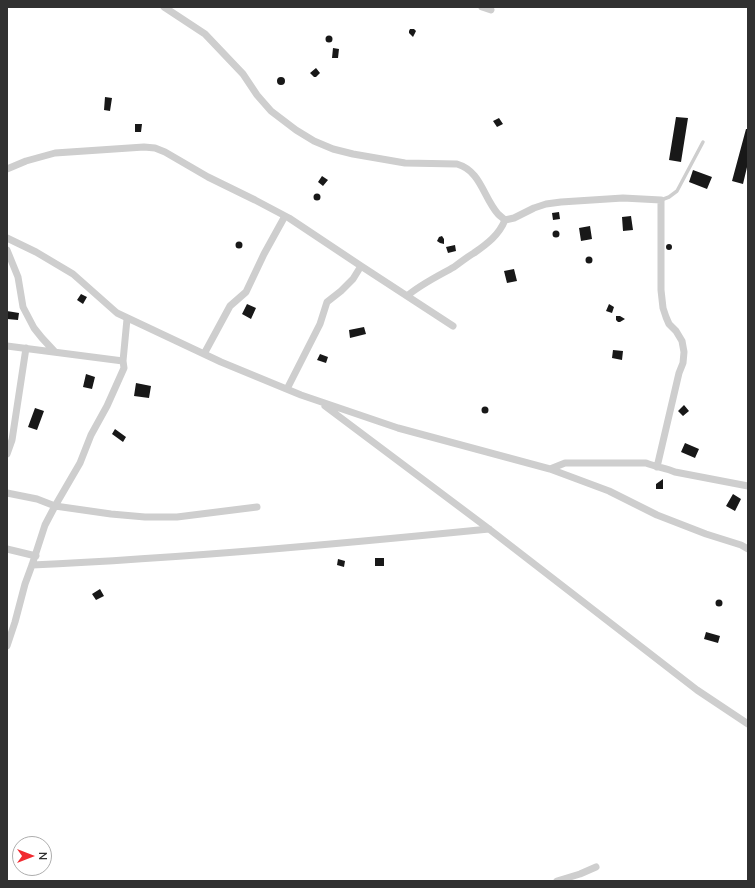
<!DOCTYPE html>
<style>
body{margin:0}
#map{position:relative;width:755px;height:888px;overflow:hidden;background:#fff;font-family:Lato,sans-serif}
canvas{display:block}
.frame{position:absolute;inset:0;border:8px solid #313131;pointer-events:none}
.north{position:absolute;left:12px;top:836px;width:40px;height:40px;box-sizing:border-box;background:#fff;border:1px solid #adadad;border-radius:50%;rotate:90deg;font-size:11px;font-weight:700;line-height:16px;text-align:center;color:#313131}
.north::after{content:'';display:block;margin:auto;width:14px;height:18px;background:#f12a30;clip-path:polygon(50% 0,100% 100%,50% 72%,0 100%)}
</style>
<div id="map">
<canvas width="755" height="888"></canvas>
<div class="frame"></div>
<div class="north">N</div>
</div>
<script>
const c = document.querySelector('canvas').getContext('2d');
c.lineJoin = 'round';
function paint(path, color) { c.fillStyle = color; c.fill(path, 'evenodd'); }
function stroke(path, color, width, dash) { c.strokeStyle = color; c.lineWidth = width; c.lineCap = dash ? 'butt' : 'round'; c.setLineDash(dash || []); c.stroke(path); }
const building = new Path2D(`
 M 410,29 L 414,29 L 416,31 L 413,37 L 409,33 L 409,31 Z
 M325.5 39a3.5 3.5 0 1 1 7 0a3.5 3.5 0 1 1-7 0Z
 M 333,48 L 339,49 L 338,58 L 332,58 Z
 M 316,68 L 320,73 L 316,77 L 314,77 L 310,73 Z
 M277 81a4 4 0 1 1 8 0a4 4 0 1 1-8 0Z
 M 105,97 L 112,98 L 110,111 L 104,110 Z
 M 676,117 L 688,118 L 681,162 L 669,160 Z
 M 499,118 L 503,124 L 497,127 L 493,121 Z
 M 135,124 L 142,124 L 141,132 L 135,132 Z
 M 746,129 L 748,129 L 748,163 L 743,184 L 732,181 Z
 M 693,170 L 712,177 L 707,189 L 689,182 Z
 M 322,176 L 328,180 L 323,186 L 318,182 Z
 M313.5 197a3.5 3.5 0 1 1 7 0a3.5 3.5 0 1 1-7 0Z
 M 559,212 L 560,219 L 553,220 L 552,213 Z
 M 631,216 L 633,230 L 623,231 L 622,217 Z
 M 590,226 L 592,239 L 581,241 L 579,228 Z
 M552.5 234a3.5 3.5 0 1 1 7 0a3.5 3.5 0 1 1-7 0Z
 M 442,236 L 444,239 L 444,244 L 440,243 L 437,241 L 439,237 Z
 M235.5 245a3.5 3.5 0 1 1 7 0a3.5 3.5 0 1 1-7 0Z
 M666 247a3 3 0 1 1 6 0a3 3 0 1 1-6 0Z
 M 455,245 L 456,251 L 448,253 L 446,247 Z
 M585.5 260a3.5 3.5 0 1 1 7 0a3.5 3.5 0 1 1-7 0Z
 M 514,269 L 517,281 L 507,283 L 504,271 Z
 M 81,294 L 87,297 L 83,304 L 77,300 Z
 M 247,304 L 256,308 L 251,319 L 242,314 Z
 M 609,304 L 614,307 L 612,313 L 606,311 Z
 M 7,311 L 19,313 L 18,320 L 7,319 Z
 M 616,316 L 620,316 L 625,319 L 620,322 L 618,322 L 616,320 Z
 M 364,327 L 366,334 L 350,338 L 349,330 Z
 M 613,350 L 623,351 L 622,360 L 612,358 Z
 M 320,354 L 328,357 L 326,363 L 317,360 Z
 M 86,374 L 95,377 L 92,389 L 83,387 Z
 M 136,383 L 151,386 L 149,398 L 134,396 Z
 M 684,405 L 689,411 L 683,416 L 678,411 Z
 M481.5 410a3.5 3.5 0 1 1 7 0a3.5 3.5 0 1 1-7 0Z
 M 35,408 L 44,411 L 37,430 L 28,427 Z
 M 115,429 L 126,437 L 123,442 L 112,434 Z
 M 685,443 L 699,449 L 695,458 L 681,452 Z
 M 663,479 L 663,489 L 656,489 L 656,484 Z
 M 733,494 L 741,499 L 735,511 L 726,506 Z
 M 375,558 L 384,558 L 384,566 L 375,566 Z
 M 338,559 L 345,561 L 344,567 L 337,565 Z
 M 100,589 L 104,596 L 96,600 L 92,594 Z
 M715.5 603a3.5 3.5 0 1 1 7 0a3.5 3.5 0 1 1-7 0Z
 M 706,632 L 720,636 L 718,643 L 704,639 Z`);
const lane = new Path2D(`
 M 661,200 L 669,197 L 677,191 L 703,142`);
const street = new Path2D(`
 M 164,7 L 205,34 L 243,74 L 257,95 L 271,111 L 296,130 L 314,141 L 333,149 L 353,154 L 405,163 L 457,164 C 481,171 483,197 498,214 C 500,216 503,218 505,220 L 514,218 L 534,208 L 546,204 L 561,202 L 623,198 L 661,200 L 661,290 L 663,308 L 666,317 L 669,324 L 676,331 L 682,341 L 684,352 L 683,363 L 679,373 L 657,467
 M 482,7 L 491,10
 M 7,169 L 26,161 L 55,153 L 144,147 L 155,148 L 165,152 L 208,177 L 255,200 L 289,218 L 361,266 L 453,326
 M 7,238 L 36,252 L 73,274 L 117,313 L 221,362 L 301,395 L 398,428 L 550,469 L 609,491 L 657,515 L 706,534 L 741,545 L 748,549
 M 7,250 L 18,277 L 23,307 L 34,328 L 42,338 L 55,352
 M 407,296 C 421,284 438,276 454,267 C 461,262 467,257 474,253 C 487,244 499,235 505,220
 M 7,346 L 123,361
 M 204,354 L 230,306 L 246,292 L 264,254 L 285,216
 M 287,389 L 320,324 L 327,302 L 341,291 L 353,279 L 361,266
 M 325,406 L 489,529 L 697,690 L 748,724
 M 7,454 L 12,440 L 26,348
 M 550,469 L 565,463 L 646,463 C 656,467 666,468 675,472 L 748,486
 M 7,493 L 37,499 L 55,506 L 111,514 L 145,517 L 177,517 L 257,507
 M 7,549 L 36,556
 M 32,565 C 185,558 337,544 489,529
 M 7,646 L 15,622 L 25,584 L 32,565 L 45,525 L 55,506 L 80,463 L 91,435 L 107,406 L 124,368 L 123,361 L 127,319
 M 557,881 L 580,874 L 596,867`);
paint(building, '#181818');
stroke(lane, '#cecece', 3.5);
stroke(street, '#cecece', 7);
</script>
